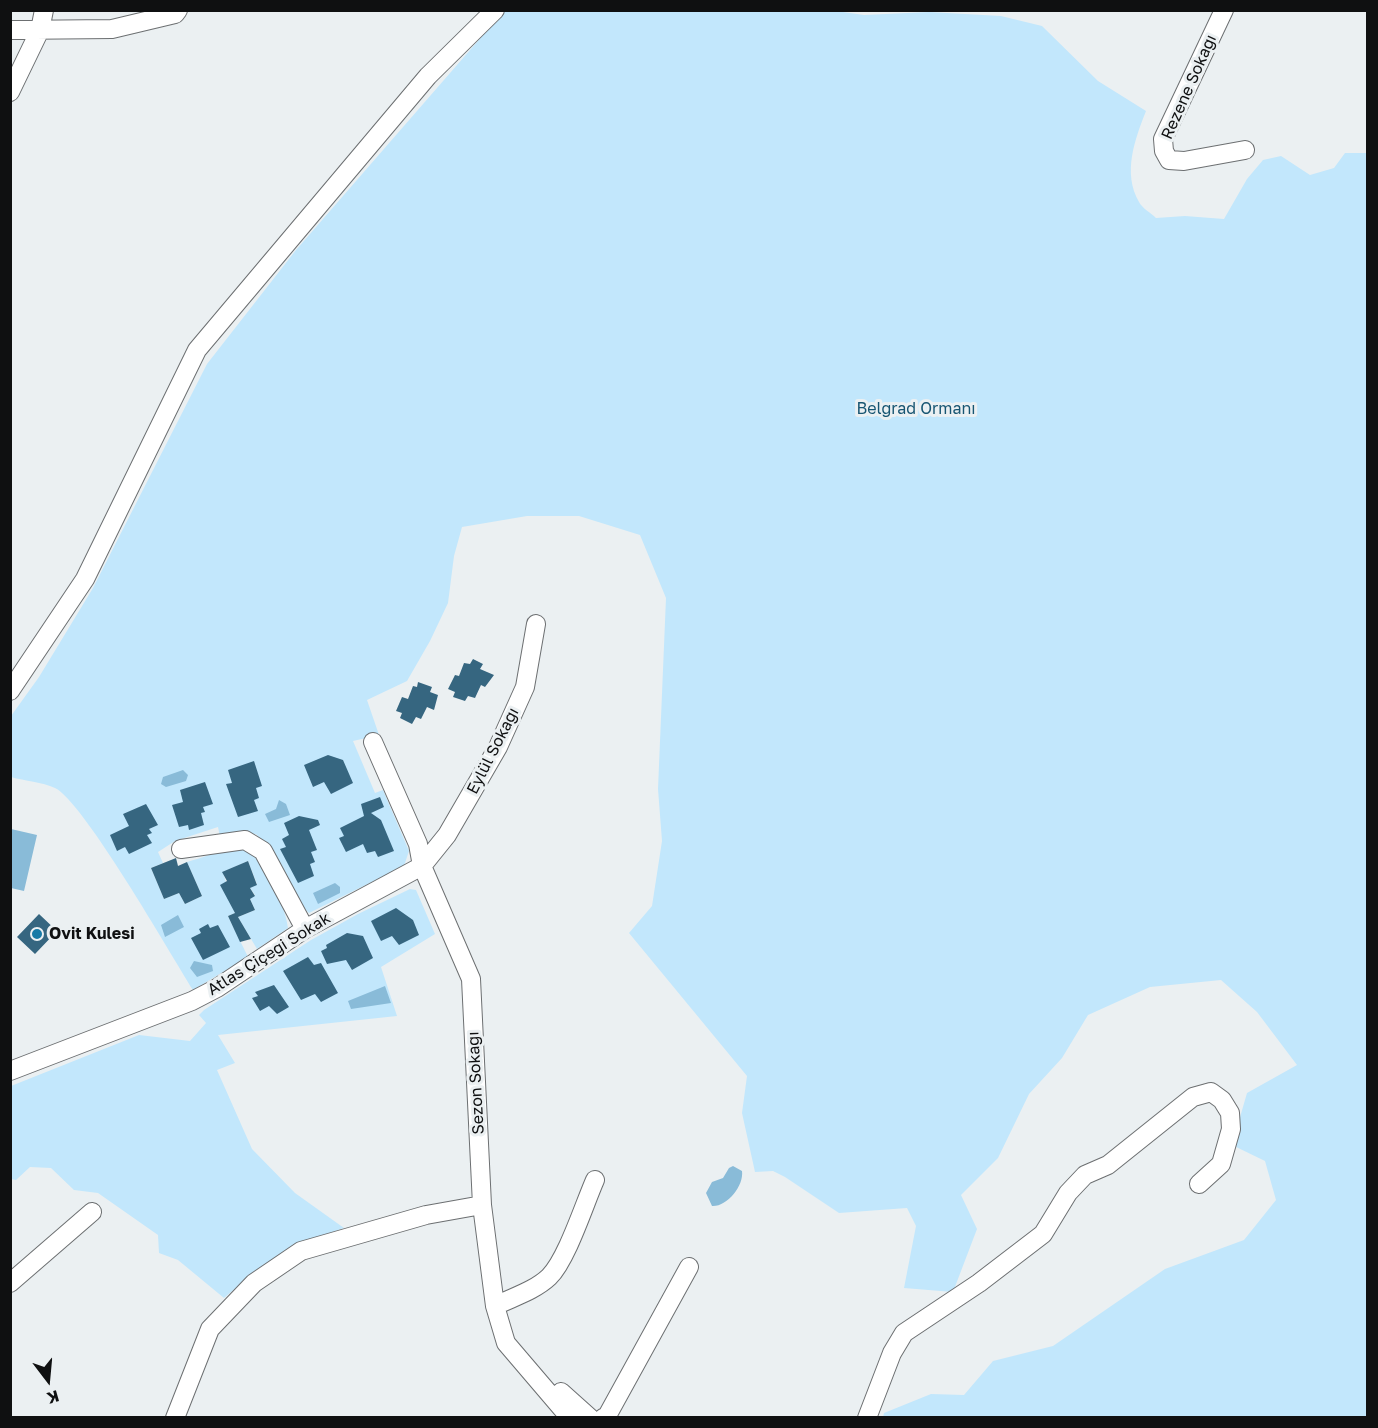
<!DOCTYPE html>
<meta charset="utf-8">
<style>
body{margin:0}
#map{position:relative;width:1378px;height:1428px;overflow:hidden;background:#ebf0f2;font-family:"Golos Text",sans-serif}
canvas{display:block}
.frame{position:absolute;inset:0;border:12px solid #0f1011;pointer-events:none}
.north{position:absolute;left:18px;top:1350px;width:60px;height:60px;-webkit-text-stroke:4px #ebf0f2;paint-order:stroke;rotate:164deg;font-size:16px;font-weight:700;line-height:24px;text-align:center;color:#0f1011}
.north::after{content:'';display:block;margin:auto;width:21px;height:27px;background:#0f1011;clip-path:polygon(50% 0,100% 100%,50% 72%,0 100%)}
</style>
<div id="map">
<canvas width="1378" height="1428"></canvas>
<div class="frame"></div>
<div class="north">K</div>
</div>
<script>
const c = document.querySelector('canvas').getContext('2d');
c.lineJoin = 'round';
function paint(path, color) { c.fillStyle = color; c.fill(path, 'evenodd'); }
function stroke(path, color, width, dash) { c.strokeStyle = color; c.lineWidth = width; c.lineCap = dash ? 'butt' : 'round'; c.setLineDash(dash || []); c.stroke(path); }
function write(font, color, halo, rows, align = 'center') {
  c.font = font + ' "Golos Text",sans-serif'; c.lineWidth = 6; c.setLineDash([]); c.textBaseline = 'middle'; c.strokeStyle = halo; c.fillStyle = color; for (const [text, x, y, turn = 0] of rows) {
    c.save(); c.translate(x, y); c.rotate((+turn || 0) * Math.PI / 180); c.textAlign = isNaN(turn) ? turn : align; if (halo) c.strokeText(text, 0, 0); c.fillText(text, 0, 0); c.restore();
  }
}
const green = new Path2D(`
 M 829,10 L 864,15 L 929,12 L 1001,16 L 1042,26 L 1098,81 L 1146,111 C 1135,139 1122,173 1139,202 C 1142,208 1151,213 1156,218 L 1185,216 L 1224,219 L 1247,179 L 1263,160 L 1281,156 L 1310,175 L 1334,168 L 1345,153 L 1367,153 L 1367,1417 L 883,1417 L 884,1413 L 931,1394 L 964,1395 L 993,1361 L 1053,1346 L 1165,1269 L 1244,1240 L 1276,1200 L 1265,1161 L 1232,1145 L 1247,1093 L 1297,1065 L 1257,1012 L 1221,980 L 1150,987 L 1088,1015 L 1062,1058 L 1029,1094 L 998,1158 L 961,1195 L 977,1229 L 953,1292 L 904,1288 L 916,1226 L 907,1208 L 839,1213 L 785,1177 L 773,1171 L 755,1172 L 742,1113 L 747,1076 L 629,933 L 652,906 L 662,841 L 658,789 L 666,598 L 640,535 L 579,516 L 527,516 L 462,527 L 454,556 L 448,603 L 430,641 L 407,681 L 367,700 L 379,735 L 353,741 L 375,793 L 383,790 L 409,851 L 404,866 L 309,913 C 286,892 278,857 256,834 L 220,837 L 218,827 L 175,841 L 158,852 L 163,863 L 151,868 L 164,899 L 179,893 L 185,904 L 202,896 L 187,862 C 204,858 231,845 247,850 C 264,856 287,911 288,928 L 257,949 L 238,917 L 255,910 L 250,899 L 255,895 L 250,888 L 257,884 L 248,861 L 223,872 L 235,913 L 228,916 L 248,957 L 193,990 C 171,955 83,801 55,788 C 42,782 25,781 11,777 L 11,716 L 39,677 L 93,588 L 207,364 L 296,250 L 504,11 Z
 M 410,889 L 416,890 L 435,934 L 381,967 L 397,1016 L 218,1035 L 235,1063 L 217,1070 L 252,1149 L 295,1193 L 344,1228 C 293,1245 264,1263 224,1298 L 178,1260 L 159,1253 L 158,1235 L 98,1193 L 74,1190 L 51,1168 L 30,1167 L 16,1180 L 11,1179 L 11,1086 L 139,1035 L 190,1041 L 206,1023 L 199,1015 L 204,1010 L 311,940 L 358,914 Z`);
const water = new Path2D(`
 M 183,770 L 188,775 L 186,781 L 166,787 L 161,784 L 163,777 Z
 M 279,800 L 286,804 L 290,815 L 269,822 L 265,814 L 276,809 Z
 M 11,829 L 37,835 L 24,891 L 11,888 Z
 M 335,883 L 340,887 L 340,893 L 318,904 L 313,893 Z
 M 178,915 L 184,927 L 165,937 L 161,925 Z
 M 194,961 L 212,965 L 213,971 L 197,977 L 190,968 Z
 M 385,986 L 391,1003 L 351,1009 L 348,1001 Z
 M 733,1166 L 742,1171 C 744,1186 727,1207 712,1206 L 706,1193 L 712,1182 L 723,1178 L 729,1168 Z`);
const building = new Path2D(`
 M 473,659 L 483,664 L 480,669 L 494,675 L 485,687 L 481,685 L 475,698 L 468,696 L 465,701 L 453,697 L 455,692 L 448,689 L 455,675 L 459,676 L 464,663 L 470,664 Z
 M 418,682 L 432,687 L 430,692 L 438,695 L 434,710 L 427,707 L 421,719 L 416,717 L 412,724 L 400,718 L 402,713 L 396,711 L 402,697 L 408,699 L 413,686 L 417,687 Z
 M 328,755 L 343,760 L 353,783 L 331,794 L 324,782 L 313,787 L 304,765 Z
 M 254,761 L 262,786 L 256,788 L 259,798 L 254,800 L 258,811 L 238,817 L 226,784 L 232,783 L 228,770 Z
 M 205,782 L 213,804 L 203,807 L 205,812 L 201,813 L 204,825 L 189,830 L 188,825 L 179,827 L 172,805 L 183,802 L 180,790 Z
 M 380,797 L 384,807 L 371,813 L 381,820 L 394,851 L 378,857 L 375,851 L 367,853 L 363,844 L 346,852 L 339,838 L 344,836 L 340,828 L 364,816 L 361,804 Z
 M 146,804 L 158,825 L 149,829 L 152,833 L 147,835 L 152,843 L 129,854 L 125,847 L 117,851 L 110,835 L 129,826 L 123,814 Z
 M 299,816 L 318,820 L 320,825 L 309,830 L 317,850 L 311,852 L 315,862 L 310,864 L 314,876 L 298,883 L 280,849 L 286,847 L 282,839 L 289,835 L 284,823 Z
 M 176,858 L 178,866 L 187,862 L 202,896 L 185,904 L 179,893 L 164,899 L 151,868 Z
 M 248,861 L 257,885 L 250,888 L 255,896 L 250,899 L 255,910 L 238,917 L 251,939 L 240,942 L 228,916 L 235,913 L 220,885 L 227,881 L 222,872 Z
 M 396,908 L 413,920 L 419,935 L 399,945 L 392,936 L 381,941 L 371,921 Z
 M 39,914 L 57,931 L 35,954 L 17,937 Z
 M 208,924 L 210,928 L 218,925 L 230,947 L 203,960 L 191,938 L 201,933 L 199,929 Z
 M 347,933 L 363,936 L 373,958 L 352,970 L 346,960 L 327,964 L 321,951 L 327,948 L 326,945 Z
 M 308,957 L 314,965 L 321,963 L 338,993 L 321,1002 L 315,994 L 301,1000 L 283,971 Z
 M 274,985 L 289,1007 L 277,1014 L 269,1006 L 260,1011 L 252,998 L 258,996 L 255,992 Z`);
const minor = new Path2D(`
 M 1224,10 L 1163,139 L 1164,151 L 1169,160 L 1184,161 L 1245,150
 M 10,30 L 112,29 L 175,14 L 178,10
 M 10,92 L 40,30 L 44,10
 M 10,691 L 85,579 L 197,350 L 428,76 L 495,10
 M 373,742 L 418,844 L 422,866 L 471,979 L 482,1205 L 495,1306 L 506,1343 L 570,1418
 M 181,849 L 245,840 L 263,851 L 305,929
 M 10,1071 L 192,1001 L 217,988 L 305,929 L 422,866 L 447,835 L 498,747 L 525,687 L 536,624
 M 10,1283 L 92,1212
 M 495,1306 C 513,1297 534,1291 549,1277 C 567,1259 584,1205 595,1180
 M 561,1392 L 590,1418
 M 175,1418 L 210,1329 L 254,1283 L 301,1251 L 426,1215 L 482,1205
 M 603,1418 L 607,1416 L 689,1267
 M 867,1418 L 892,1353 L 904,1333 L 979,1283 L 1043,1234 L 1068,1193 L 1085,1175 L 1108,1165 L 1193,1097 L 1211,1092 L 1222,1100 L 1230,1113 L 1231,1129 L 1221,1164 L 1199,1184`);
const markers = [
 [37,934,6,"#177aa6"]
];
const streetNames = [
 ["Rezene Sokağı",1189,87,-66],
 ["Eylül Sokağı",493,751,-63],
 ["Atlas Çiçeği Sokak",269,954,-32],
 ["Sezon Sokağı",476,1083,-93]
];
const parkNames = [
 ["Belgrad Ormanı",916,409]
];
const poiNames = [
 ["Ovit Kulesi",49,934]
];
paint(green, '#c2e7fc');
paint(water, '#89bbd8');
paint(building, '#366680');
stroke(minor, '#6c6f71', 20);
stroke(minor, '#fff', 18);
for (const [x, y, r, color] of markers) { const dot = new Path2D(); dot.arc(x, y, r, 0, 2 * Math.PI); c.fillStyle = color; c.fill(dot); stroke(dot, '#ebf0f2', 2); }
write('16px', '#0f1011', '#ebf0f2', streetNames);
write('16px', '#175572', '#ebf0f2', parkNames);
write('bold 16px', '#0f1011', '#ebf0f2', poiNames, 'left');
</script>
